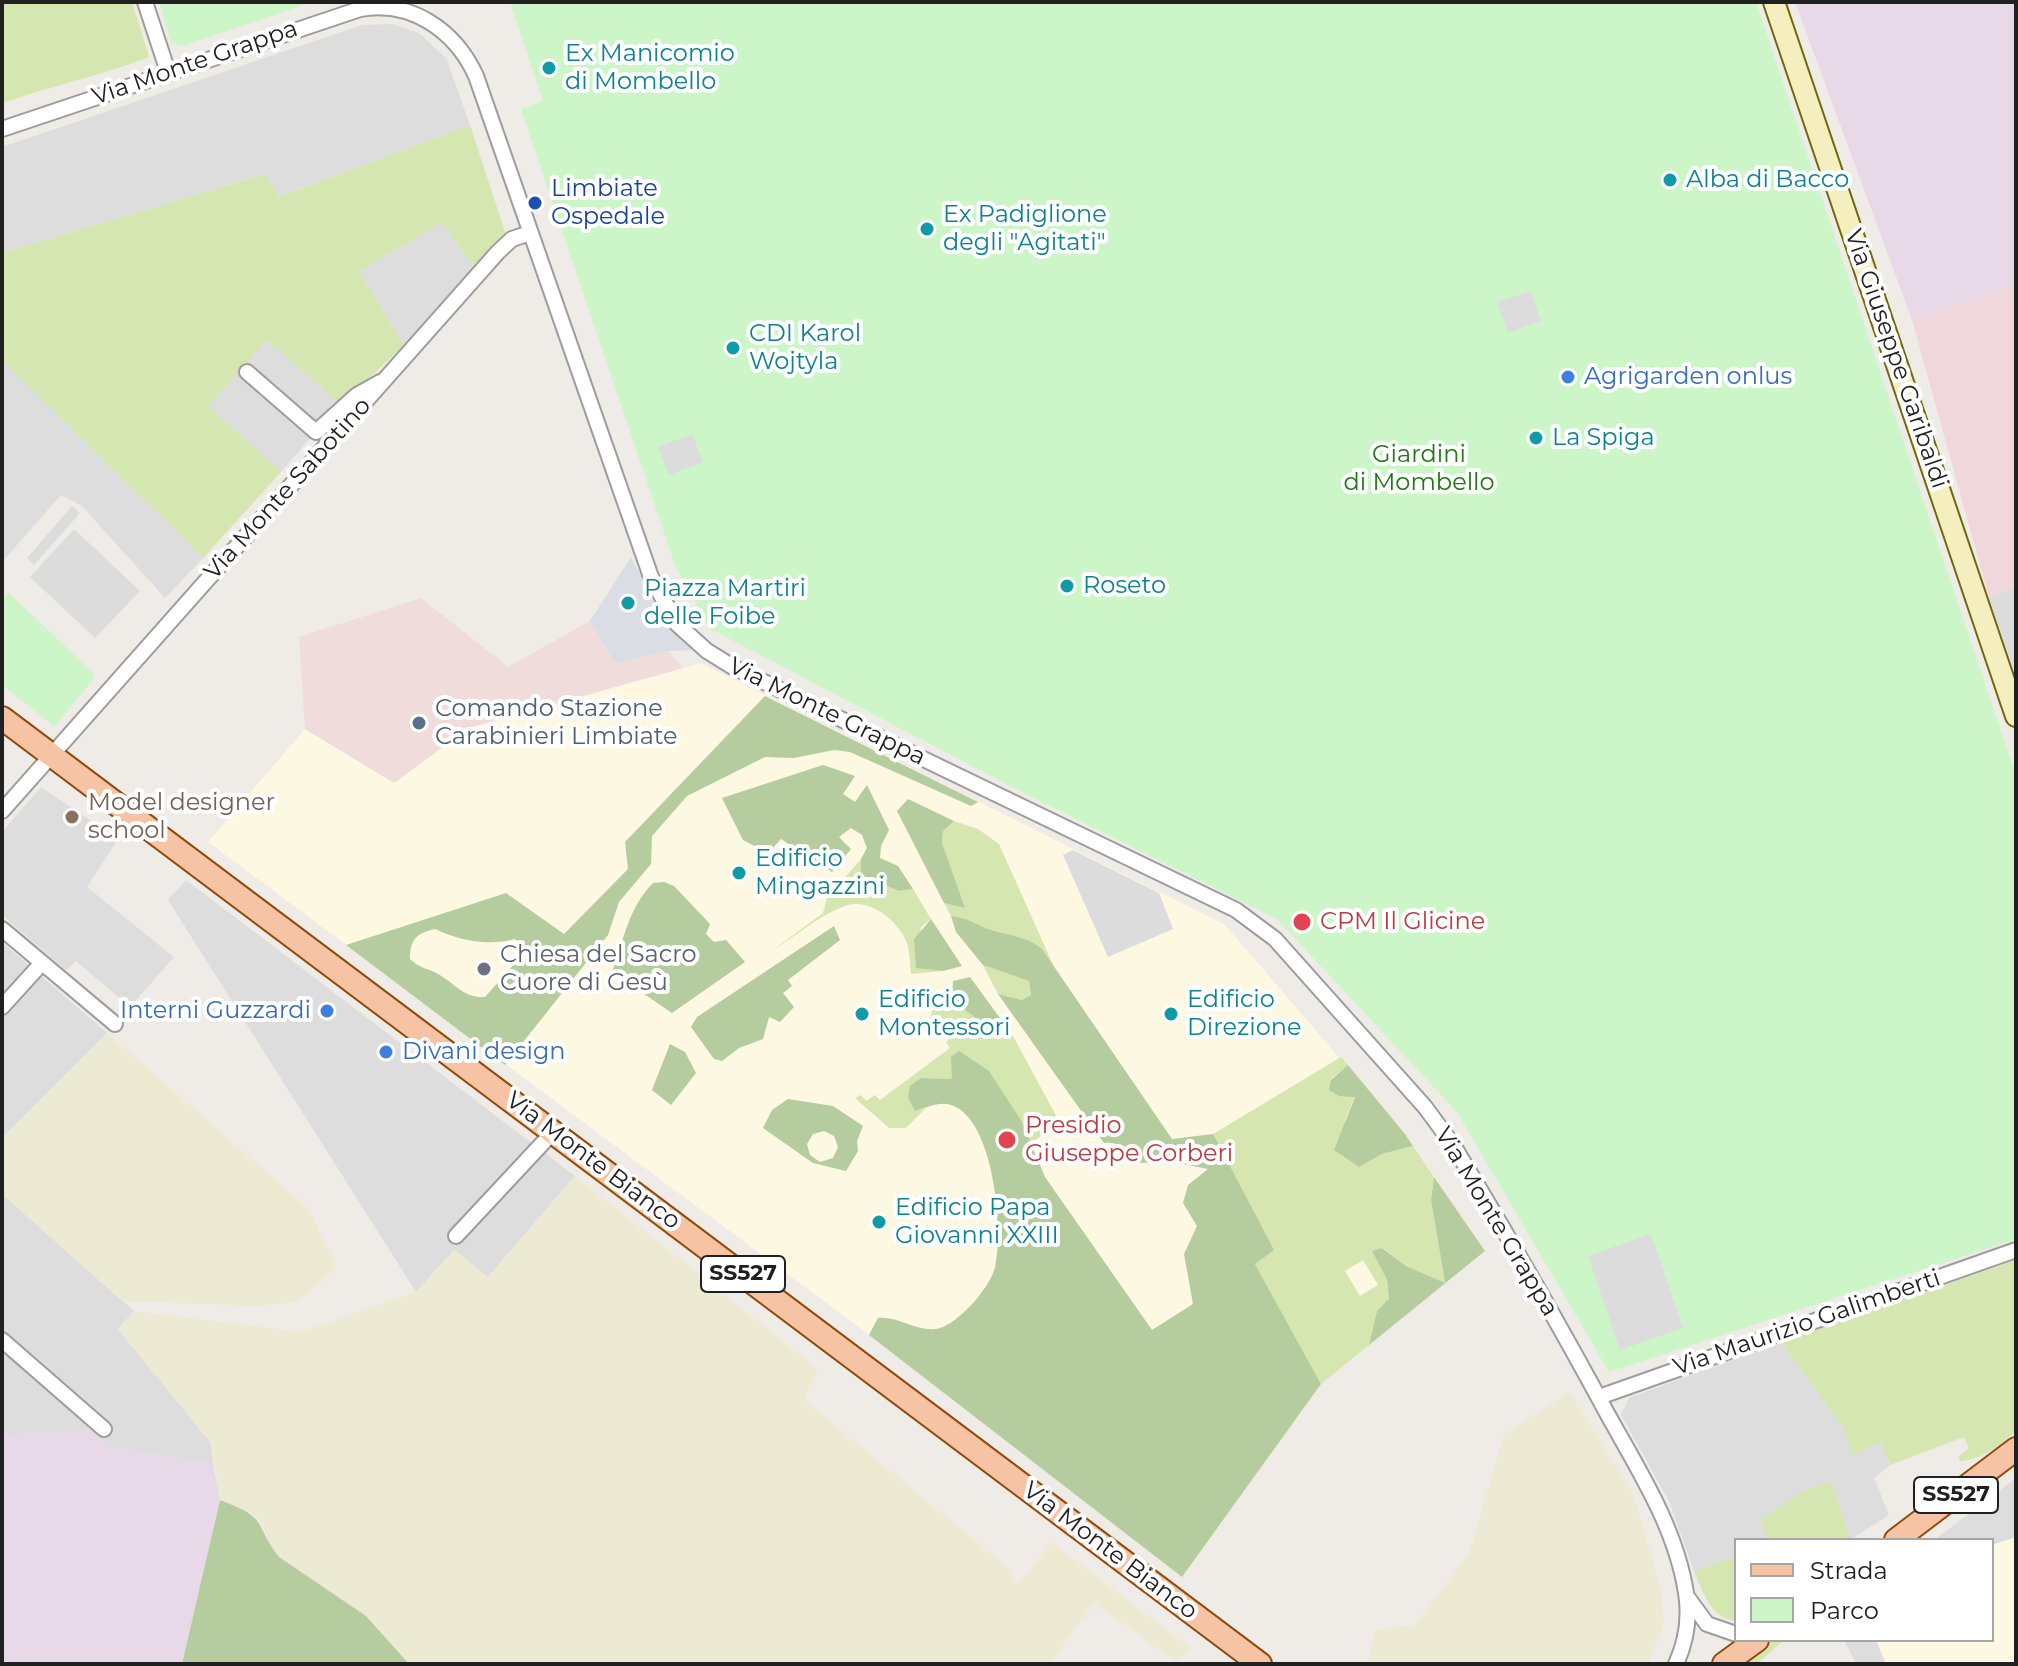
<!DOCTYPE html>
<meta charset="utf-8">
<style>
body{margin:0}
#map{position:relative;width:2018px;height:1666px;overflow:hidden;background:#efebe7;font-family:Montserrat,sans-serif}
canvas{display:block}
.frame{position:absolute;inset:0;border:4px solid #202020;pointer-events:none}
.legend{position:absolute;left:1734px;top:1538px;width:260px;height:104px;box-sizing:border-box;background:#fff;border:2px solid #a6a6a6;margin:0;padding:10px 14px;list-style:none;font-size:24px;color:#202020}
.legend li{display:flex;align-items:center;gap:16px;height:40px}
.legend b{width:40px;border:2px solid #a6a6a6}
</style>
<div id="map">
<canvas width="2018" height="1666"></canvas>
<div class="frame"></div>
<ul class="legend">
<li><b style="height:10px;background:#f6c4a5"></b>Strada</li>
<li><b style="height:22px;background:#ccf6c7"></b>Parco</li>
</ul>
</div>
<script>
const c = document.querySelector('canvas').getContext('2d');
c.lineJoin = 'round';
function paint(path, color) { c.fillStyle = color; c.fill(path, 'evenodd'); }
function stroke(path, color, width, dash) { c.strokeStyle = color; c.lineWidth = width; c.lineCap = dash ? 'butt' : 'round'; c.setLineDash(dash || []); c.stroke(path); }
function write(font, color, halo, rows, align = 'center') {
  c.font = font + ' Montserrat,sans-serif'; c.lineWidth = 8; c.setLineDash([]); c.textBaseline = 'middle'; c.strokeStyle = halo; c.fillStyle = color; for (const [text, x, y, turn = 0] of rows) {
    c.save(); c.translate(x, y); c.rotate((+turn || 0) * Math.PI / 180); c.textAlign = isNaN(turn) ? turn : align; if (halo) c.strokeText(text, 0, 0); c.fillText(text, 0, 0); c.restore();
  }
}
const residential = new Path2D(`
 M 393,24 L 419,33 L 446,58 L 470,125 L 278,197 L 264,174 L 2,253 L 2,147 L 362,25 Z
 M 442,223 L 477,270 L 404,346 L 359,271 Z
 M 267,340 L 340,404 L 281,472 L 208,406 Z
 M 2,360 L 203,558 L 165,598 L 81,505 L 61,495 L 2,562 Z
 M 41,787 L 118,839 L 87,887 L 174,957 L 130,1007 L 76,961 L 66,970 L 2,915 L 2,832 Z
 M 186,880 L 575,1176 L 488,1277 L 454,1250 L 416,1292 L 168,900 Z
 M 2,942 L 107,1033 L 2,1138 Z
 M 2,1194 L 134,1311 L 118,1329 L 211,1443 L 213,1464 L 112,1448 L 92,1430 L 2,1436 Z
 M 1781,1342 L 1844,1429 L 1852,1455 L 1881,1442 L 1890,1465 L 1874,1478 L 1889,1515 L 1850,1540 L 1831,1482 L 1761,1520 L 1767,1540 L 1736,1540 L 1736,1557 L 1694,1571 L 1669,1501 L 1621,1415 L 1629,1398 Z
 M 2016,1478 L 2016,1537 L 1992,1545 L 1992,1540 L 1934,1540 Z
 M 1844,1640 L 1876,1640 L 1886,1664 L 1856,1664 Z`);
const commercial = new Path2D(`
 M 2016,285 L 2016,676 L 1989,597 L 1912,320 Z`);
const industrial = new Path2D(`
 M 1795,2 L 2016,2 L 2016,285 L 1912,320 Z
 M 92,1430 L 112,1448 L 213,1464 L 220,1500 L 182,1664 L 2,1664 L 2,1436 Z`);
const education = new Path2D(`
 M 701,663 L 1225,925 L 1405,1134 L 1485,1251 L 1321,1384 L 1182,1577 L 924,1376 L 208,842 L 305,729 L 394,783 L 469,728 Z
 M 2016,1537 L 2016,1664 L 1886,1664 L 1876,1640 L 1992,1640 L 1992,1545 Z`);
const military = new Path2D(`
 M 421,598 L 508,667 L 590,621 L 615,663 L 668,651 L 683,668 L 469,728 L 394,783 L 305,729 L 299,637 Z`);
const farmland = new Path2D(`
 M 107,1033 L 309,1209 L 336,1268 L 306,1295 L 296,1302 L 259,1306 L 122,1301 L 2,1194 L 2,1138 Z
 M 575,1176 L 818,1369 L 804,1400 L 1006,1566 L 1018,1586 L 1051,1542 L 1191,1648 L 1176,1662 L 1094,1603 L 1049,1664 L 409,1664 L 366,1616 L 279,1557 L 270,1545 L 263,1524 L 251,1512 L 220,1500 L 211,1443 L 118,1329 L 134,1311 L 301,1332 L 416,1292 L 454,1250 L 488,1277 Z
 M 1570,1392 L 1633,1494 L 1660,1586 L 1664,1624 L 1648,1664 L 1368,1664 L 1374,1631 L 1415,1625 L 1470,1551 L 1504,1434 Z`);
const grass = new Path2D(`
 M 2,2 L 132,2 L 149,57 C 100,76 51,86 2,103 Z
 M 470,125 L 507,238 L 477,270 L 442,223 L 359,271 L 404,346 L 340,404 L 267,340 L 208,406 L 281,472 L 203,558 L 2,360 L 2,253 L 265,174 L 279,197 Z
 M 954,821 L 978,829 L 999,844 L 1054,967 C 1033,936 1025,942 992,931 C 976,925 971,918 951,916 L 944,903 L 964,907 L 942,843 L 943,831 Z
 M 861,859 L 861,875 L 899,891 L 913,889 L 931,919 L 921,927 L 916,967 L 943,971 L 911,974 C 910,965 910,952 907,943 C 899,922 872,899 848,905 C 822,913 796,936 773,950 L 823,913 L 827,898 Z
 M 983,965 L 1029,981 L 1031,995 L 1022,1000 L 998,994 Z
 M 952,1000 L 977,1019 L 1013,1036 L 1060,1123 L 1031,1143 L 1022,1122 L 952,1079 L 921,1078 L 915,1111 L 926,1108 L 906,1128 L 889,1128 L 855,1098 L 861,1095 L 866,1101 L 875,1095 L 880,1100 L 950,1048 L 946,1042 L 955,1035 L 940,1015 L 928,1024 L 934,1006 Z
 M 1341,1057 L 1348,1065 L 1331,1079 L 1355,1096 L 1345,1120 L 1359,1167 L 1382,1154 L 1413,1146 L 1434,1177 L 1431,1200 L 1445,1284 L 1406,1266 L 1383,1248 L 1372,1251 L 1387,1280 L 1389,1300 L 1377,1311 L 1369,1345 L 1321,1384 L 1255,1264 L 1213,1134 ZM 1363,1260 L 1378,1285 L 1360,1296 L 1345,1271 Z
 M 2016,1260 L 2016,1431 C 1998,1446 1985,1459 1960,1461 L 1958,1457 L 1969,1448 L 1964,1437 L 1890,1465 L 1881,1442 L 1852,1455 L 1844,1429 L 1781,1342 Z
 M 1831,1482 L 1850,1540 L 1767,1540 L 1761,1520 L 1803,1491 Z
 M 1736,1557 L 1736,1621 C 1711,1619 1703,1592 1694,1571 Z
 M 1775,1640 L 1784,1640 L 1757,1664 L 1739,1664 Z`);
const forest = new Path2D(`
 M 765,696 L 978,802 L 971,806 L 850,752 L 834,750 L 794,758 L 765,757 L 687,796 L 652,836 L 651,864 L 619,902 L 608,935 L 505,1065 L 346,945 L 506,893 L 564,934 L 628,869 L 625,842 ZM 435,929 C 461,941 487,946 515,939 L 526,951 L 485,997 C 463,998 457,985 438,974 C 428,968 420,969 410,959 C 410,940 416,933 435,929 Z
 M 823,765 L 855,776 L 843,794 L 855,802 L 867,785 L 889,830 L 881,846 L 880,858 L 898,866 L 913,889 L 899,891 L 861,875 L 861,859 L 867,848 L 862,835 L 851,828 L 839,837 L 851,849 L 832,872 L 781,839 L 768,853 L 743,840 L 722,798 Z
 M 908,799 L 954,821 L 943,831 L 942,843 L 965,908 L 944,903 L 897,811 Z
 M 664,882 L 674,886 L 710,924 L 706,934 L 714,942 L 726,940 L 745,962 L 672,1013 L 612,972 C 624,940 628,908 653,883 Z
 M 951,916 C 971,918 977,926 994,931 C 1012,936 1027,937 1042,949 L 1172,1139 L 1213,1134 L 1274,1250 L 1255,1264 L 1321,1384 L 1182,1577 L 869,1335 L 878,1318 C 900,1315 921,1336 943,1327 C 963,1318 989,1288 995,1268 C 1004,1231 994,1118 951,1105 C 939,1101 926,1108 915,1111 L 908,1098 L 910,1086 L 921,1078 L 952,1079 L 951,1057 L 959,1051 L 989,1071 L 1022,1122 L 1045,1177 L 1152,1330 L 1193,1304 L 1184,1254 L 1197,1226 L 1183,1203 L 1188,1185 L 1208,1169 L 1174,1162 L 1138,1163 C 1127,1151 1121,1141 1104,1143 L 998,994 L 1022,1000 L 1031,995 L 1029,981 L 983,965 L 956,932 Z
 M 931,919 L 962,966 L 943,971 L 916,968 L 914,939 Z
 M 834,926 L 840,940 L 788,980 L 792,986 L 783,993 L 794,1007 L 780,1022 L 769,1017 L 763,1039 L 739,1048 L 722,1061 L 714,1059 L 691,1027 L 697,1017 Z
 M 970,977 L 1013,1036 L 977,1019 L 952,1000 L 953,981 Z
 M 670,1044 L 685,1052 L 696,1073 L 671,1105 L 652,1090 Z
 M 1348,1065 L 1405,1134 L 1413,1146 L 1382,1154 L 1359,1167 L 1334,1150 L 1355,1097 L 1339,1096 L 1329,1090 L 1331,1080 Z
 M 788,1099 L 833,1106 L 863,1126 L 857,1141 L 858,1151 L 846,1171 L 813,1163 L 763,1128 L 772,1110 ZM 824,1131 L 834,1136 L 838,1147 L 833,1158 L 820,1162 L 810,1155 L 807,1144 L 813,1134 Z
 M 1434,1177 L 1485,1251 L 1369,1345 L 1377,1311 L 1389,1299 L 1387,1280 L 1372,1251 L 1382,1248 L 1406,1266 L 1445,1283 L 1431,1200 Z
 M 220,1500 C 270,1519 252,1521 279,1557 L 366,1616 L 409,1664 L 182,1664 Z`);
const park = new Path2D(`
 M 159,2 L 313,2 L 183,46 L 171,43 Z
 M 510,2 L 1756,2 L 2016,776 L 2016,1239 L 1609,1372 L 1457,1112 L 1277,919 L 1031,797 L 709,628 L 675,565 L 521,109 L 543,101 Z
 M 8,592 L 92,672 L 94,679 L 54,726 L 2,685 L 2,599 Z`);
const parking = new Path2D(`
 M 1531,291 L 1541,321 L 1508,333 L 1497,302 Z
 M 692,434 L 703,462 L 669,475 L 658,447 Z
 M 72,506 L 80,513 L 34,565 L 27,558 Z
 M 74,529 L 140,591 L 95,638 L 30,577 Z
 M 2016,587 L 2016,676 L 1989,597 Z
 M 1073,850 L 1159,893 L 1173,929 L 1108,957 L 1063,855 Z
 M 1651,1234 L 1683,1328 L 1620,1350 L 1588,1256 Z`);
const plaza = new Path2D(`
 M 631,557 L 660,611 L 693,650 L 668,651 L 615,663 L 590,621 Z`);
const street = new Path2D(`
 M 145,2 L 168,72
 M 2,129 L 360,9 C 411,0 455,30 476,76 L 651,577 L 677,624 L 707,651 L 733,667 L 1236,910 L 1275,939 L 1425,1107 L 1453,1145 C 1507,1234 1559,1324 1608,1415 C 1639,1471 1676,1528 1686,1593 C 1690,1617 1686,1642 1676,1664
 M 247,372 L 316,432 L 357,395 L 380,382
 M 2,811 L 498,252 L 512,239 L 530,233
 M 2,929 L 115,1024
 M 2,1007 L 42,963
 M 456,1236 L 554,1131
 M 2,1340 L 104,1429
 M 1599,1397 L 2016,1250
 M 1688,1598 L 1707,1624 L 1736,1634`);
const secondary = new Path2D(`
 M 1774,2 L 2016,716`);
const primary = new Path2D(`
 M 2,718 L 1260,1664
 M 1896,1540 L 2016,1449
 M 1724,1664 L 1757,1640`);
const markers = [
 [549,68,8,"#0f9aa8"],
 [1670,180,8,"#0f9aa8"],
 [535,203,8,"#1a4fb4"],
 [927,229,8,"#0f9aa8"],
 [733,348,8,"#0f9aa8"],
 [1568,377,8,"#3f7fe0"],
 [1536,438,8,"#0f9aa8"],
 [1067,586,8,"#0f9aa8"],
 [628,603,8,"#0f9aa8"],
 [419,723,8,"#5c6f8a"],
 [72,817,8,"#8d6e63"],
 [739,873,8,"#0f9aa8"],
 [1302,922,10,"#e0444e"],
 [484,969,8,"#6b7280"],
 [327,1011,8,"#3f7fe0"],
 [862,1014,8,"#0f9aa8"],
 [1171,1014,8,"#0f9aa8"],
 [386,1052,8,"#3f7fe0"],
 [1007,1140,10,"#e0444e"],
 [879,1222,8,"#0f9aa8"]
];
const shields = [
 [743,1274,84],
 [1956,1495,84]
];
const shieldNames = [
 ["SS527",743,1274],
 ["SS527",1956,1495]
];
const cultureNames = [
 ["Ex Manicomio",565,54],
 ["di Mombello",565,82],
 ["Alba di Bacco",1686,180],
 ["Ex Padiglione",943,215],
 ["degli \"Agitati\"",943,243],
 ["CDI Karol",749,334],
 ["Wojtyla",749,362],
 ["La Spiga",1552,438],
 ["Roseto",1083,586],
 ["Piazza Martiri",644,589],
 ["delle Foibe",644,617],
 ["Edificio",755,859],
 ["Mingazzini",755,887],
 ["Edificio",878,1000],
 ["Montessori",878,1028],
 ["Edificio",1187,1000],
 ["Direzione",1187,1028],
 ["Edificio Papa",895,1208],
 ["Giovanni XXIII",895,1236]
];
const streetNames = [
 ["Via Monte Grappa",195,63,-19],
 ["Via Giuseppe Garibaldi",1896,359,71],
 ["Via Monte Sabotino",288,489,-48],
 ["Via Monte Grappa",827,712,26],
 ["Via Monte Bianco",593,1161,37],
 ["Via Monte Grappa",1496,1222,59],
 ["Via Maurizio Galimberti",1807,1323,-19],
 ["Via Monte Bianco",1110,1551,37]
];
const transitNames = [
 ["Limbiate",551,189],
 ["Ospedale",551,217]
];
const shopNames = [
 ["Agrigarden onlus",1584,377],
 ["Interni Guzzardi",311,1011,"right"],
 ["Divani design",402,1052]
];
const parkNames = [
 ["Giardini",1419,455],
 ["di Mombello",1419,483]
];
const serviceNames = [
 ["Comando Stazione",435,709],
 ["Carabinieri Limbiate",435,737]
];
const educationNames = [
 ["Model designer",88,803],
 ["school",88,831]
];
const healthNames = [
 ["CPM Il Glicine",1320,922],
 ["Presidio",1025,1126],
 ["Giuseppe Corberi",1025,1154]
];
const worshipNames = [
 ["Chiesa del Sacro",500,955],
 ["Cuore di Gesù",500,983]
];
paint(residential, '#ddd');
paint(commercial, '#efd7db');
paint(industrial, '#e8d9e8');
paint(education, '#fdf8e2');
paint(military, '#f0dddb');
paint(farmland, '#edead3');
paint(grass, '#d5e6b0');
paint(forest, '#b4cc9e');
paint(park, '#ccf6c7');
paint(parking, '#dcdcdc');
paint(plaza, '#dbdde5');
stroke(street, '#9d9d9d', 18);
stroke(secondary, '#70680d', 24);
stroke(primary, '#904b0b', 26);
stroke(street, '#fff', 14);
stroke(secondary, '#f5eebf', 20);
stroke(primary, '#f6c4a5', 22);
for (const [x, y, r, color] of markers) { const dot = new Path2D(); dot.arc(x, y, r, 0, 2 * Math.PI); c.fillStyle = color; c.fill(dot); stroke(dot, '#fff', 3); }
for (const [x, y, w] of shields) { const box = new Path2D(); box.roundRect(x - w / 2, y - 18, w, 36, 6); c.fillStyle = '#fff'; c.fill(box); stroke(box, '#202020', 2); }
write('bold 22px', '#202020', null, shieldNames);
write('24px', '#0d838f', '#fff', cultureNames, 'left');
write('24px', '#202020', '#fff', streetNames);
write('24px', '#164399', '#fff', transitNames, 'left');
write('24px', '#366cbe', '#fff', shopNames, 'left');
write('24px', '#1e7813', '#fff', parkNames);
write('24px', '#4e5e75', '#fff', serviceNames, 'left');
write('24px', '#785e54', '#fff', educationNames, 'left');
write('24px', '#be3a42', '#fff', healthNames, 'left');
write('24px', '#5b616d', '#fff', worshipNames, 'left');
</script>
